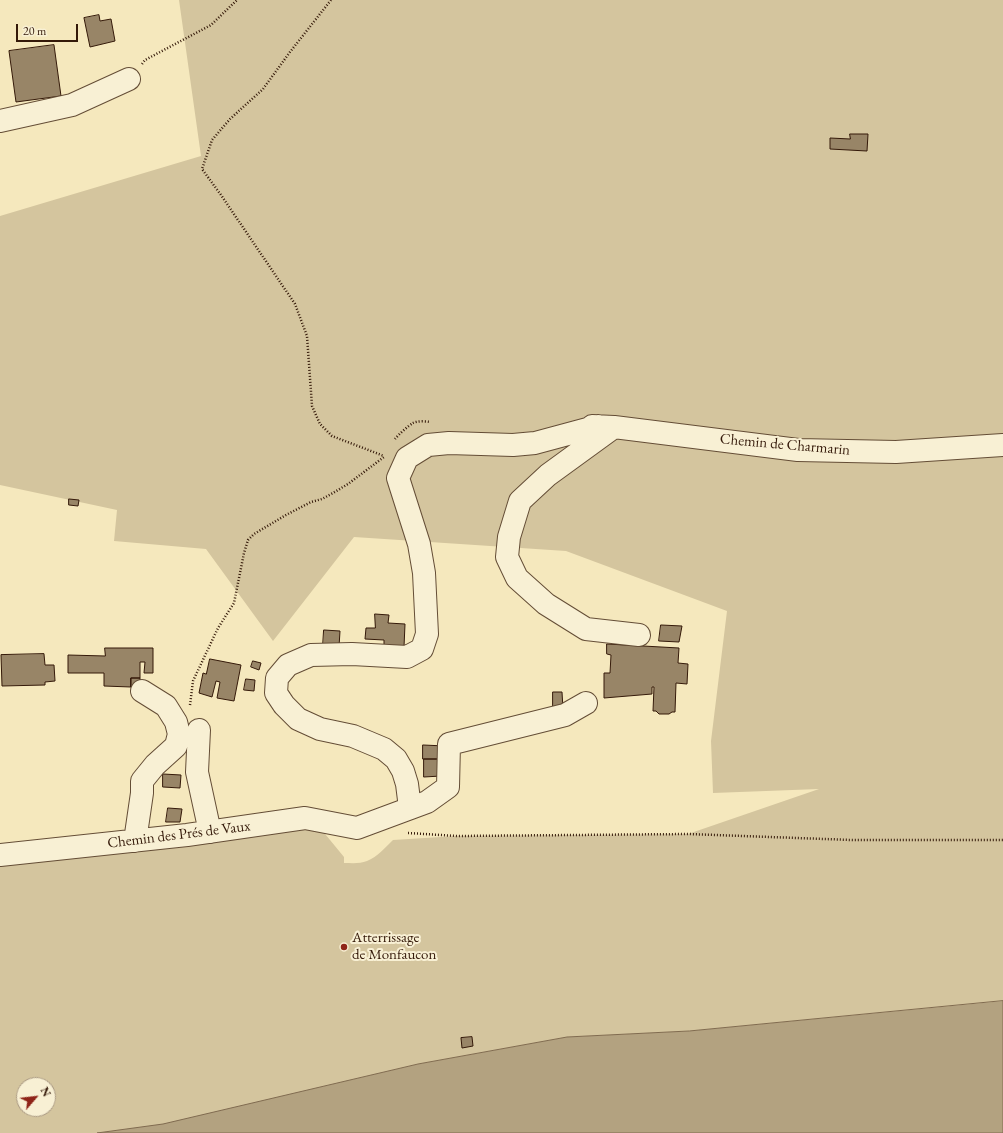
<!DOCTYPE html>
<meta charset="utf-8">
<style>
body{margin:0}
#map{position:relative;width:1003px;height:1133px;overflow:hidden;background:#f5e8bd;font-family:"EB Garamond",serif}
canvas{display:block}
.north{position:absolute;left:16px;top:1077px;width:40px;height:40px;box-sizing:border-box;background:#f8f0d4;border:1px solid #aa9a83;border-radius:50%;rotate:62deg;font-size:11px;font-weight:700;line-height:16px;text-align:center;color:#341909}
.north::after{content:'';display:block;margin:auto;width:14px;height:18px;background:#8f2418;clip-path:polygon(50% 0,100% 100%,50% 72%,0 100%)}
.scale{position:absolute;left:16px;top:24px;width:62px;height:18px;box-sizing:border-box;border:2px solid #341909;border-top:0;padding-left:5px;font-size:12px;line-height:14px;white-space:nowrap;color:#341909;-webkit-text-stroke:3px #f8f0d4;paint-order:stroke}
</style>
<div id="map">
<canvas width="1003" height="1133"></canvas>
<div class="north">N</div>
<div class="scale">20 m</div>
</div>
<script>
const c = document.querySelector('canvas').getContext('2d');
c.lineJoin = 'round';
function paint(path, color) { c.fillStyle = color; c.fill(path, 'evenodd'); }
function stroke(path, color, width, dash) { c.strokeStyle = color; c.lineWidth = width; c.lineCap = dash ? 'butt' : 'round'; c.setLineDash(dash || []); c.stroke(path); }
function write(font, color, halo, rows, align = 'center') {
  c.font = font + ' "EB Garamond",serif'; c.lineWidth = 4; c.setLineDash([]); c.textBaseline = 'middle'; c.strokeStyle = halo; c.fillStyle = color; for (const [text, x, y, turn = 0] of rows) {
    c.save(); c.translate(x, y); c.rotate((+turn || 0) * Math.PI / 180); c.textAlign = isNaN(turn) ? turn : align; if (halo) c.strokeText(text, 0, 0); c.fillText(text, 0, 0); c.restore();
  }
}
const green = new Path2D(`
 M 179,0 L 1003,0 L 1003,1001 L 689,1031 L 567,1037 L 418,1064 L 163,1125 L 97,1133 L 0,1133 L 0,853 L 305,818 L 321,829 L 344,857 L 344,863 C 351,863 360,864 367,861 C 377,857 385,848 393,840 L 457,836 L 688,834 L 819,789 L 713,793 L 711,741 L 727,611 L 566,551 L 354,537 L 273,641 L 206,549 L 114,541 L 117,510 L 0,485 L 0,216 L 201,156 ZM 24,1085 L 48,1085 L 48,1109 L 24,1109 Z`);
const water = new Path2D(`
 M 1003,1001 L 1003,1133 L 97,1133 L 163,1124 L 418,1064 L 567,1037 L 689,1031 Z`);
const building = new Path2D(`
 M 99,15 L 100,21 L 111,19 L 115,41 L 90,47 L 84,18 Z
 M 54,45 L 61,96 L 16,102 L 9,51 Z
 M 850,134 L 868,134 L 867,151 L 830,149 L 830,138 L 850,139 Z
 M 69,499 L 79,500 L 78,506 L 69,505 Z
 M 375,614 L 389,615 L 388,623 L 405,624 L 404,647 L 384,646 L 384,640 L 365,639 L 366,628 L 375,628 Z
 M 661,625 L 682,626 L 679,642 L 659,641 Z
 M 324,630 L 340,631 L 339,647 L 323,646 Z
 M 607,644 L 679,648 L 678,663 L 688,664 L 687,684 L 676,683 L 675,712 L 672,712 L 669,714 L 659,714 L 656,711 L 653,711 L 654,687 L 652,687 L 652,694 L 604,698 L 604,673 L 610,673 L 611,655 L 607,654 Z
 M 105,648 L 153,648 L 153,673 L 144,673 L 145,662 L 140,662 L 140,678 L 131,678 L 131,687 L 104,686 L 104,673 L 68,673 L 68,655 L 105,656 Z
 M 44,654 L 45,665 L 54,665 L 55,681 L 45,682 L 45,685 L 2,686 L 1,655 Z
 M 210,659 L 241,665 L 234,701 L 217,698 L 220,682 L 216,681 L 212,697 L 199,693 L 203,673 L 206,674 Z
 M 253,661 L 261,663 L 259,670 L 251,667 Z
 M 131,678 L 140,678 L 140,687 L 131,687 Z
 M 246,679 L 255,680 L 254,691 L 244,690 Z
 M 553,692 L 562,692 L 563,709 L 553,710 Z
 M 423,745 L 445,746 L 445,759 L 423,759 Z
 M 424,759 L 441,759 L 441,776 L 424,777 Z
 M 163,774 L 181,775 L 180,788 L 163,787 Z
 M 168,808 L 182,809 L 180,822 L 166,822 Z
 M 472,1037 L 473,1046 L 462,1048 L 461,1038 Z`);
const path = new Path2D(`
 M 331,0 L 290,52 L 263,89 L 230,119 L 212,140 L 202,169 L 221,195 L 295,304 L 307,336 L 312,406 L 320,424 L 332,436 L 384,456
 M 142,64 L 145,60 L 211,25 L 237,0
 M 395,439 C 398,435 408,426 413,423 C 417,421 425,421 430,422
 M 190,705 L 193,681 L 218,628 L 234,603 L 244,553 L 248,540 L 254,534 L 286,515 L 311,502 L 322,499 L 333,493 L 348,484 L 384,457
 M 408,833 L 457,836 L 688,834 L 852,840 L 1003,840`);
const minor = new Path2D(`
 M 0,121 L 72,105 L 129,79
 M 592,426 L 614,427 L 798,450 L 896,452 L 1003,445
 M 614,427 L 548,475 L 520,501 L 509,537 L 507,557 L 517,578 L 546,604 L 586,629 L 639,635
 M 199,730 L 197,772 L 210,832
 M 410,808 L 407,784 L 403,771 L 396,759 L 384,749 L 353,736 L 320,729 L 298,719 L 284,705 L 276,693 L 277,678 L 288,665 L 311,655 L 352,654 L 407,657 L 422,649 L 427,634 L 424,573 L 419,544 L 398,478 L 407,458 L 428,445 L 449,443 L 513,445 L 535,443 L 598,426
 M 135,841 L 142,793 L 142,781 L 155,765 L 176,746 L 179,734 L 176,722 L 166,706 L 142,691
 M 0,855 L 187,835 L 305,818 L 357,828 L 427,802 L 448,787 L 449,744 L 565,715 L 586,703`);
const markers = [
 [344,947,4,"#8f2418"]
];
const streetNames = [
 ["Chemin de Charmarin",785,445,5],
 ["Chemin des Prés de Vaux",179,835,-7]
];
const poiNames = [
 ["Atterrissage",352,938],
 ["de Monfaucon",352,955]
];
paint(green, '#d4c59e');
paint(water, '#b3a280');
stroke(water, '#806b50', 1);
paint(building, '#988567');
stroke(building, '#341909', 1);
stroke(minor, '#644d36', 24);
stroke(path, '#341909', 2.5, [1, 2]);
stroke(minor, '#f8f0d4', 22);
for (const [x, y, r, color] of markers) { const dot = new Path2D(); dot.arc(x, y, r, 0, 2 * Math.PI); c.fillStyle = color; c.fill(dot); stroke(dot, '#f8f0d4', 1.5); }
write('15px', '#341909', '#f8f0d4', streetNames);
write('15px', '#341909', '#f8f0d4', poiNames, 'left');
</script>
